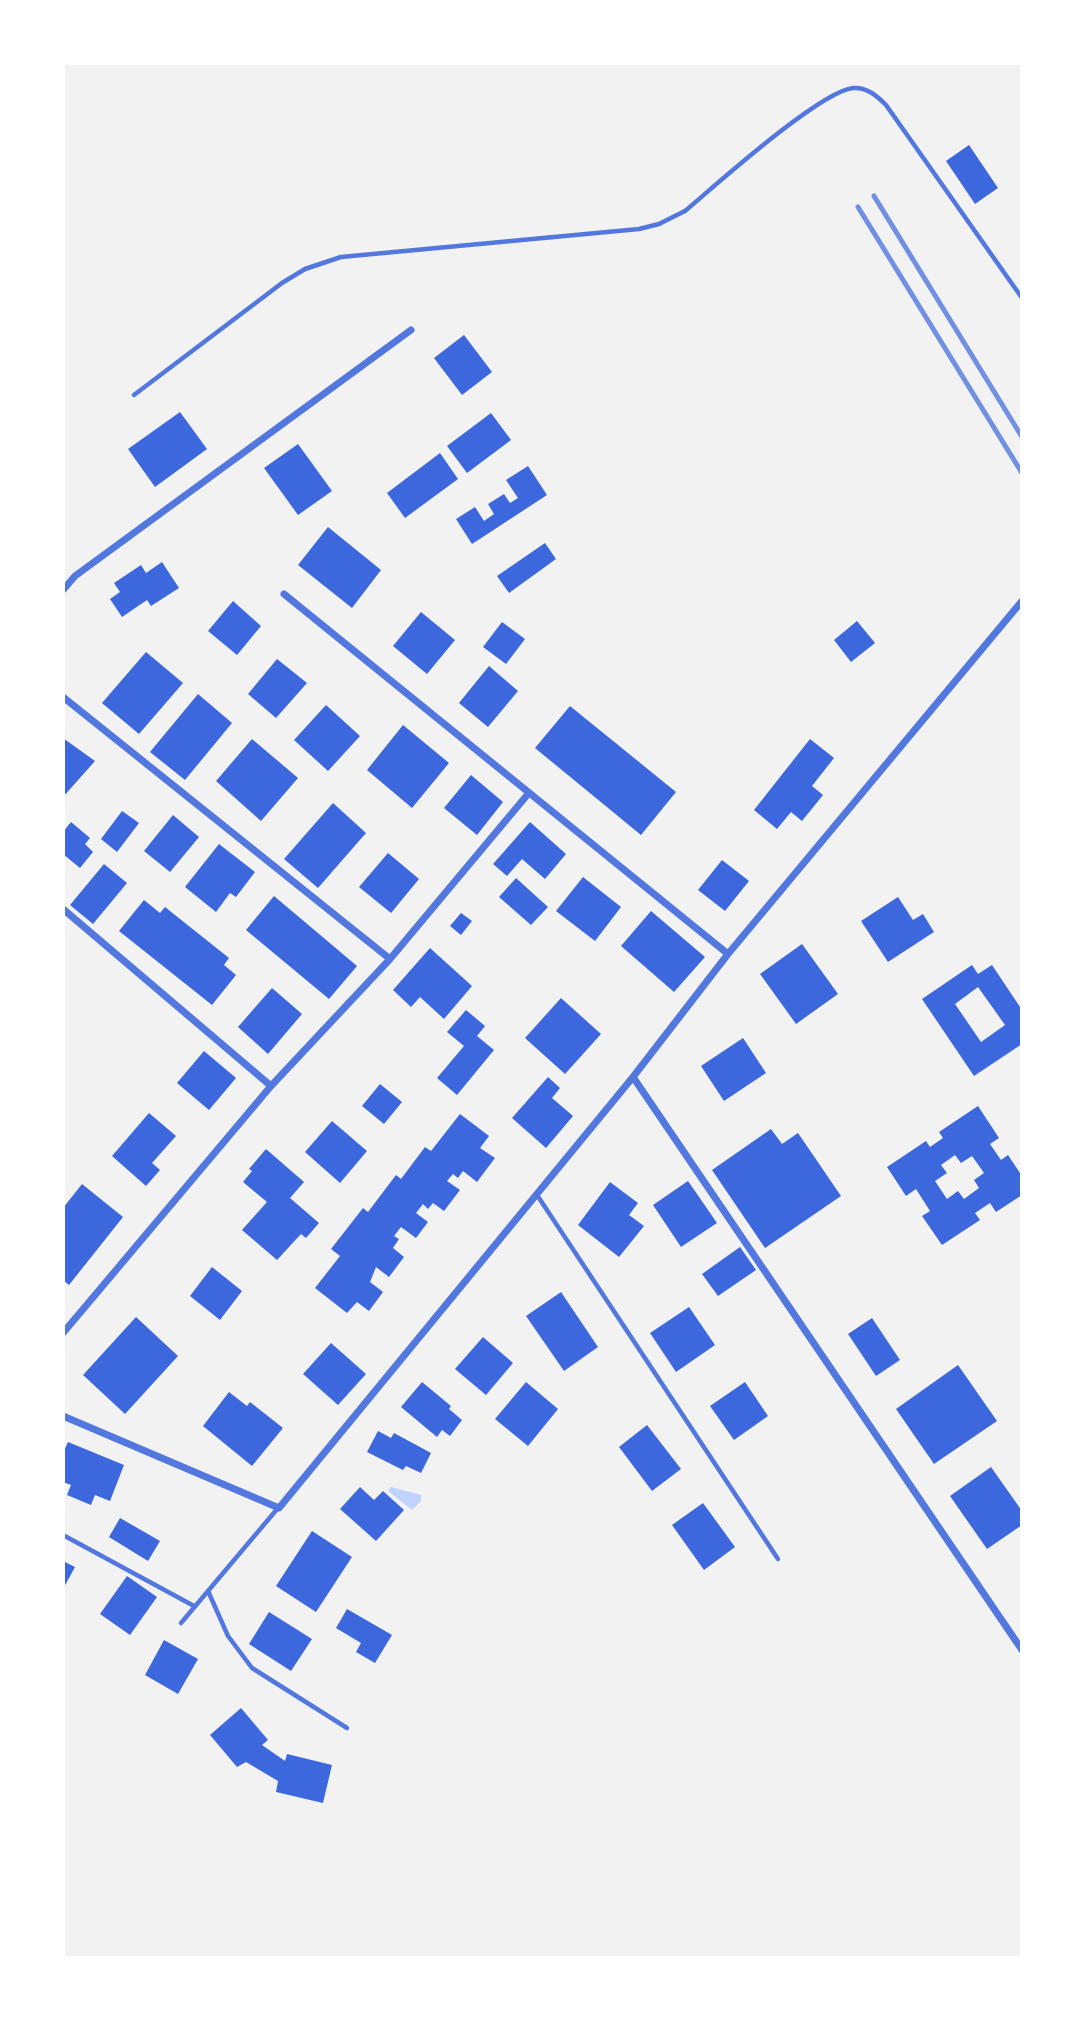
<!DOCTYPE html>
<style>
body{margin:0}
#map{position:relative;width:1085px;height:2021px;overflow:hidden;background:#f2f2f2;font-family:Montserrat,sans-serif}
canvas{display:block}
.frame{position:absolute;inset:0;border:65px solid #fff;pointer-events:none}
</style>
<div id="map">
<canvas width="1085" height="2021"></canvas>
<div class="frame"></div>
</div>
<script>
const c = document.querySelector('canvas').getContext('2d');
c.lineJoin = 'round';
function paint(path, color) { c.fillStyle = color; c.fill(path, 'evenodd'); }
function stroke(path, color, width, dash) { c.strokeStyle = color; c.lineWidth = width; c.lineCap = dash ? 'butt' : 'round'; c.setLineDash(dash || []); c.stroke(path); }
const water = new Path2D(`
 M 391,1487 L 421,1495 L 421,1501 L 412,1510 L 388,1491 Z`);
const building = new Path2D(`
 M 969,145 L 998,188 L 975,204 L 946,161 Z
 M 464,335 L 492,372 L 462,395 L 434,358 Z
 M 180,412 L 207,449 L 155,487 L 128,449 Z
 M 491,413 L 511,440 L 467,473 L 447,446 Z
 M 298,444 L 332,491 L 298,515 L 264,468 Z
 M 440,453 L 458,479 L 405,518 L 387,493 Z
 M 528,466 L 547,495 L 472,544 L 456,519 L 475,507 L 484,521 L 494,514 L 488,504 L 504,494 L 510,503 L 518,498 L 506,480 Z
 M 328,527 L 381,570 L 352,608 L 298,565 Z
 M 545,543 L 556,559 L 509,593 L 497,576 Z
 M 162,562 L 179,588 L 151,606 L 147,600 L 122,617 L 110,599 L 120,592 L 114,583 L 141,565 L 146,573 Z
 M 233,601 L 261,626 L 237,655 L 208,631 Z
 M 421,612 L 455,640 L 427,674 L 393,646 Z
 M 857,621 L 875,643 L 851,662 L 834,640 Z
 M 502,622 L 525,639 L 506,664 L 483,647 Z
 M 146,652 L 183,683 L 139,734 L 102,703 Z
 M 277,659 L 307,683 L 276,718 L 248,694 Z
 M 489,666 L 518,691 L 488,727 L 459,703 Z
 M 198,694 L 232,723 L 185,780 L 150,752 Z
 M 326,705 L 360,736 L 328,771 L 294,740 Z
 M 570,706 L 676,792 L 641,835 L 535,748 Z
 M 403,725 L 449,763 L 412,808 L 367,770 Z
 M 63,738 L 95,761 L 63,797 Z
 M 252,739 L 298,778 L 261,821 L 216,781 Z
 M 810,739 L 834,758 L 812,786 L 823,795 L 802,821 L 791,812 L 777,829 L 754,810 Z
 M 471,775 L 503,802 L 477,835 L 444,808 Z
 M 333,803 L 366,833 L 318,888 L 284,859 Z
 M 122,811 L 139,823 L 117,852 L 101,839 Z
 M 173,815 L 199,837 L 170,872 L 144,851 Z
 M 71,822 L 90,838 L 85,844 L 93,852 L 80,868 L 63,854 L 63,832 Z
 M 530,822 L 566,854 L 545,879 L 522,859 L 507,876 L 493,864 Z
 M 219,844 L 255,872 L 236,897 L 230,893 L 216,912 L 185,887 Z
 M 388,853 L 419,879 L 391,913 L 359,887 Z
 M 722,860 L 749,881 L 725,911 L 698,890 Z
 M 104,864 L 127,883 L 93,924 L 70,905 Z
 M 583,877 L 621,907 L 595,941 L 556,911 Z
 M 516,878 L 548,907 L 531,925 L 499,897 Z
 M 274,896 L 357,966 L 329,999 L 246,930 Z
 M 898,897 L 913,920 L 923,914 L 934,932 L 888,962 L 861,921 Z
 M 144,900 L 160,913 L 165,907 L 229,958 L 224,965 L 236,975 L 212,1005 L 119,931 Z
 M 651,911 L 705,957 L 674,992 L 621,946 Z
 M 461,913 L 472,921 L 461,935 L 450,926 Z
 M 802,944 L 838,994 L 796,1024 L 760,974 Z
 M 430,948 L 472,986 L 444,1019 L 420,997 L 411,1007 L 393,990 Z
 M 972,965 L 978,974 L 992,965 L 1022,1010 L 1022,1044 L 974,1076 L 922,999 ZM 978,987 L 1005,1025 L 981,1042 L 955,1004 Z
 M 272,988 L 302,1014 L 268,1054 L 238,1027 Z
 M 561,998 L 601,1034 L 565,1074 L 525,1038 Z
 M 466,1010 L 485,1026 L 477,1036 L 494,1050 L 457,1095 L 437,1078 L 464,1046 L 447,1032 Z
 M 743,1038 L 766,1073 L 724,1101 L 701,1066 Z
 M 204,1051 L 236,1078 L 209,1110 L 177,1083 Z
 M 548,1077 L 560,1088 L 552,1098 L 573,1116 L 546,1148 L 512,1118 Z
 M 380,1084 L 402,1102 L 384,1124 L 362,1106 Z
 M 978,1106 L 999,1138 L 990,1144 L 1001,1160 L 1008,1155 L 1022,1176 L 1022,1195 L 996,1212 L 990,1203 L 975,1213 L 980,1220 L 942,1245 L 922,1216 L 930,1211 L 916,1189 L 906,1196 L 887,1167 L 926,1141 L 930,1147 L 943,1138 L 939,1132 ZM 955,1155 L 961,1163 L 972,1156 L 984,1173 L 974,1180 L 979,1188 L 964,1199 L 958,1191 L 947,1199 L 935,1181 L 947,1173 L 941,1165 Z
 M 149,1113 L 176,1136 L 152,1163 L 160,1170 L 146,1186 L 112,1156 Z
 M 460,1114 L 489,1136 L 480,1148 L 495,1158 L 477,1182 L 463,1171 L 458,1178 L 453,1174 L 447,1181 L 460,1190 L 444,1211 L 433,1203 L 428,1209 L 423,1204 L 416,1213 L 428,1222 L 416,1238 L 401,1227 L 394,1236 L 399,1239 L 393,1248 L 404,1257 L 389,1277 L 376,1267 L 370,1282 L 383,1292 L 369,1311 L 357,1302 L 347,1313 L 315,1288 L 340,1256 L 331,1249 L 363,1208 L 368,1212 L 396,1175 L 401,1179 L 425,1147 L 431,1151 Z
 M 332,1121 L 367,1151 L 340,1183 L 305,1152 Z
 M 771,1129 L 782,1144 L 798,1133 L 841,1196 L 765,1248 L 712,1170 Z
 M 266,1149 L 304,1182 L 290,1198 L 319,1223 L 306,1238 L 301,1234 L 277,1260 L 242,1230 L 267,1202 L 243,1182 L 252,1171 L 249,1169 Z
 M 688,1181 L 717,1223 L 681,1247 L 653,1205 Z
 M 610,1182 L 638,1203 L 629,1215 L 644,1226 L 619,1257 L 578,1225 Z
 M 82,1184 L 123,1217 L 69,1285 L 63,1280 L 63,1208 Z
 M 740,1247 L 756,1270 L 718,1296 L 702,1274 Z
 M 212,1267 L 242,1291 L 220,1320 L 190,1296 Z
 M 561,1292 L 598,1347 L 564,1371 L 526,1316 Z
 M 689,1307 L 715,1345 L 676,1372 L 650,1333 Z
 M 136,1317 L 178,1356 L 125,1414 L 83,1375 Z
 M 872,1318 L 900,1360 L 876,1376 L 848,1334 Z
 M 483,1337 L 513,1363 L 486,1395 L 455,1369 Z
 M 331,1343 L 366,1374 L 338,1405 L 303,1374 Z
 M 958,1365 L 997,1421 L 934,1464 L 896,1409 Z
 M 422,1382 L 451,1406 L 449,1409 L 462,1420 L 450,1436 L 442,1430 L 437,1437 L 401,1407 Z
 M 526,1382 L 558,1409 L 528,1446 L 495,1419 Z
 M 745,1382 L 768,1416 L 734,1440 L 710,1406 Z
 M 229,1392 L 247,1406 L 250,1402 L 283,1428 L 252,1466 L 203,1426 Z
 M 647,1425 L 681,1469 L 652,1491 L 619,1447 Z
 M 378,1431 L 391,1438 L 394,1433 L 431,1453 L 421,1473 L 406,1466 L 403,1470 L 367,1452 Z
 M 68,1442 L 124,1465 L 110,1501 L 95,1495 L 91,1505 L 67,1495 L 71,1485 L 63,1482 L 63,1453 Z
 M 991,1467 L 1022,1511 L 1022,1525 L 987,1549 L 950,1496 Z
 M 360,1487 L 374,1500 L 383,1491 L 404,1510 L 376,1541 L 340,1509 Z
 M 703,1503 L 735,1547 L 704,1570 L 672,1525 Z
 M 120,1518 L 160,1541 L 148,1561 L 109,1537 Z
 M 312,1531 L 352,1557 L 316,1612 L 276,1586 Z
 M 63,1561 L 75,1567 L 63,1589 Z
 M 127,1576 L 157,1597 L 130,1635 L 100,1614 Z
 M 347,1609 L 392,1635 L 375,1663 L 356,1652 L 361,1643 L 336,1628 Z
 M 269,1612 L 312,1639 L 291,1671 L 249,1644 Z
 M 164,1640 L 198,1659 L 178,1694 L 145,1675 Z
 M 241,1708 L 268,1740 L 262,1745 L 285,1761 L 287,1754 L 332,1765 L 323,1803 L 276,1792 L 278,1781 L 246,1762 L 237,1767 L 210,1735 Z`);
const service = new Path2D(`
 M 134,395 L 282,283 L 305,269 L 341,257 L 639,229 L 659,224 L 685,211 C 716,185 819,92 853,88 C 867,87 877,96 886,105 L 1022,298
 M 537,1195 L 778,1559
 M 63,1535 L 194,1606
 M 208,1591 L 228,1636 L 252,1668 L 347,1728
 M 181,1623 L 278,1508`);
const minor = new Path2D(`
 M 63,590 L 75,576 L 411,330
 M 284,594 L 728,954
 M 63,697 L 390,959
 M 63,909 L 271,1086
 M 633,1077 L 1022,1650
 M 63,1333 L 271,1086 L 390,959 L 528,794
 M 63,1416 L 279,1508 L 633,1077 L 728,954 L 1022,601`);
const rail = new Path2D(`
 M 874,196 L 1022,437
 M 858,207 L 1022,473`);
paint(water, '#bfd3fe');
paint(building, '#3d67dc');
stroke(service, '#5277de', 4.5);
stroke(minor, '#5277de', 7);
stroke(rail, '#7290e2', 5);
</script>
